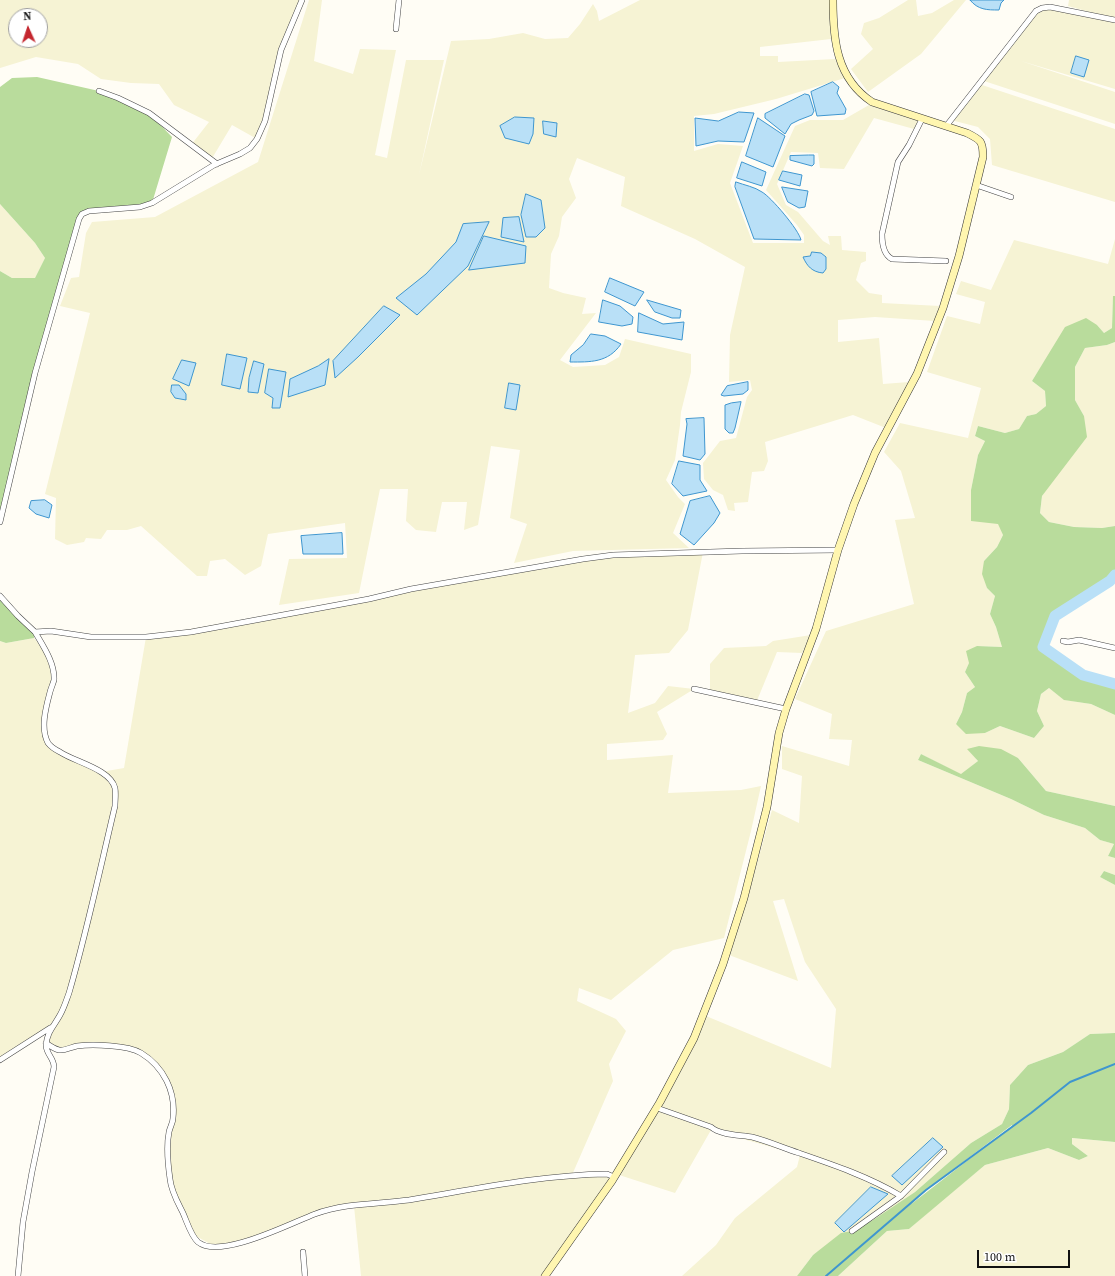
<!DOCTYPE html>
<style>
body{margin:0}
#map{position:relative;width:1115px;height:1276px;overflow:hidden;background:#fffdf5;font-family:"Source Serif 4",serif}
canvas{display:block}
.north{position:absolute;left:8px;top:8px;width:40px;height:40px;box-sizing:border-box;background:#fff;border:1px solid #a0a0a0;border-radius:50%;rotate:357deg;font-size:11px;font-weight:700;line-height:16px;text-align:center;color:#111}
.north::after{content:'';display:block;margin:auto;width:14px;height:18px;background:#c4262e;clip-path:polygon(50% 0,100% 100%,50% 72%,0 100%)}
.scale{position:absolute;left:977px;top:1250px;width:93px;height:18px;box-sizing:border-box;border:2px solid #111;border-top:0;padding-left:5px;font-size:12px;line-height:14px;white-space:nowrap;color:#111;-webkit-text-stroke:3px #fff;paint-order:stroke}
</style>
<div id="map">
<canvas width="1115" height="1276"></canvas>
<div class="north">N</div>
<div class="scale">100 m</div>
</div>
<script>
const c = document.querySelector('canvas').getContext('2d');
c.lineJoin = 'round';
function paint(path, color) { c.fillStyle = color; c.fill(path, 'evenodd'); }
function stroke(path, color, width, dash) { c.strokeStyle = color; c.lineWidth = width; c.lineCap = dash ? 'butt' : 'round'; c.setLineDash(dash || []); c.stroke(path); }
const farmland = new Path2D(`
 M 0,0 L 304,0 L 281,50 L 265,121 L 257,139 L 232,125 L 211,160 L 191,145 L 209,122 L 174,105 L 159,84 L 131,83 L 101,79 L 78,64 L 36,57 L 0,68 ZM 16,16 L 40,16 L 40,40 L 16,40 Z
 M 309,0 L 322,0 L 314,61 L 353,74 L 360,49 L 396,50 L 375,155 L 387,158 L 406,60 L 444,60 L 419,175 L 451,41 L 489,39 L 523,33 L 545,39 L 568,38 L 580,24 L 593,4 L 597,11 L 599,21 L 640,0 L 830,0 L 831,39 L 760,47 L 760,56 L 778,56 L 778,62 L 835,59 L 845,78 L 776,99 L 714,114 L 694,116 L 694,151 L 718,144 L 743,146 L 730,183 L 753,243 L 804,243 L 804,235 L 797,225 L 766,190 L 795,126 L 810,120 L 843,120 L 869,105 L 918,121 L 914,129 L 874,118 L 844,169 L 820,168 L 818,153 L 791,152 L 777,184 L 786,205 L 798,212 L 823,241 L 830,245 L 828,236 L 841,236 L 842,250 L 866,252 L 866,261 L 861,263 L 856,280 L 869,293 L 882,295 L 882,303 L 940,306 L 935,321 L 875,317 L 838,320 L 838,342 L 879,338 L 883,384 L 909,382 L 886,428 L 853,415 L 765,442 L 768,461 L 764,471 L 752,472 L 748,502 L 734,503 L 735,511 L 728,510 L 723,495 L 713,490 L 704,479 L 703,463 L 720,441 L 736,438 L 747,397 L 752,390 L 750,380 L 729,382 L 730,335 L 745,267 L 695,239 L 621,206 L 625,177 L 577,158 L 569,179 L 576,198 L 562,217 L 559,236 L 551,254 L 549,288 L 563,293 L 586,298 L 582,314 L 596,313 L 560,360 L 573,367 L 605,365 L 619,357 L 625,339 L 691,354 L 691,372 L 681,412 L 680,425 L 675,460 L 666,480 L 678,497 L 685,504 L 673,533 L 689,548 L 573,551 L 514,563 L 527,524 L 510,518 L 520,450 L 491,446 L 478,525 L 464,530 L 467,502 L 442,502 L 436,532 L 416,530 L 406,521 L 408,489 L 380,489 L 359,593 L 279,605 L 289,559 L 347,558 L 345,523 L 268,534 L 261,566 L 245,575 L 225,559 L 210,561 L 207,576 L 197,576 L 141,526 L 127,530 L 107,530 L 101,539 L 86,538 L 84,542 L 67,545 L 55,539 L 56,498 L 45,494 L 90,313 L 60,306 L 71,278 L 79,277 L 86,233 L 92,222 L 155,217 L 258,162 Z
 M 908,0 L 916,0 L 918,16 L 932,13 L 954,0 L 966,0 L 921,54 L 868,92 L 851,69 L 873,49 L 861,34 L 864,23 L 879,18 Z
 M 1069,0 L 1115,0 L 1115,89 L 1021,61 L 1115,92 L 1115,124 L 981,80 L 1036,11 L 1042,8 L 1114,19 L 1068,6 Z
 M 982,85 L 1115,129 L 1115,202 L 992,165 L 990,139 L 978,127 L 951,120 Z
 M 0,204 L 35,243 L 45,258 L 35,278 L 12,278 L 0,271 Z
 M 1115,239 L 1115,296 L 1113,297 L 1112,328 L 1104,333 L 1097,325 L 1044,362 L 1032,381 L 1045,391 L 1046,406 L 1036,414 L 1027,416 L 1019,429 L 1005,433 L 978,426 L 975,436 L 985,441 L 978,455 L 971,490 L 971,507 L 999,524 L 1003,535 L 997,547 L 984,561 L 987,588 L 995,596 L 990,614 L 996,627 L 1002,647 L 977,646 L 965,672 L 975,687 L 967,693 L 962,712 L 956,724 L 985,733 L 1000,726 L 1034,738 L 1044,726 L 1037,711 L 1041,694 L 1049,688 L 1065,700 L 1091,704 L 1115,715 L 1115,806 L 1046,791 L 1018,758 L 968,749 L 978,761 L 961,775 L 921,754 L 918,760 L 1011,799 L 1044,815 L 1085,828 L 1100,840 L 1114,844 L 1108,856 L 1115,858 L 1115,875 L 1104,871 L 1100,877 L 1115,885 L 1115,1033 L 1090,1034 L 1063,1052 L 1028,1065 L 1010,1085 L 1009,1109 L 1002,1124 L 971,1143 L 915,1192 L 873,1220 L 813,1255 L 797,1276 L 682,1276 L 716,1245 L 735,1218 L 797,1167 L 800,1155 L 711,1130 L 675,1193 L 616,1174 L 706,1016 L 831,1068 L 836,1009 L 805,962 L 784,899 L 773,901 L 798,981 L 729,955 L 748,895 L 772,810 L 799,823 L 802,776 L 782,769 L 782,746 L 849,766 L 852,740 L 829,739 L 832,714 L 795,699 L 826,631 L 914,604 L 895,520 L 915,518 L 901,471 L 884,452 L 900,423 L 968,438 L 981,388 L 927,372 L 947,316 L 980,324 L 985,302 L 956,294 L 961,281 L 991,290 L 1014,240 L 1108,264 Z
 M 1115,342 L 1115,526 L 1102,528 L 1074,527 L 1049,522 L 1040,513 L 1042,496 L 1084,416 L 1075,400 L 1075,367 L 1085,348 L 1107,345 Z
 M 703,552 L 688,630 L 669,653 L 635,655 L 628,713 L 655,703 L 668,686 L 694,689 L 657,712 L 667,734 L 663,740 L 607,744 L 607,760 L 673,755 L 668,793 L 741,790 L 761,786 L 751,831 L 724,938 L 673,950 L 611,1000 L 579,988 L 577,1001 L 616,1019 L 626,1031 L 609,1064 L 613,1081 L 572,1175 L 612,1175 L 545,1276 L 361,1276 L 354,1206 L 337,1207 L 244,1242 L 216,1247 L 194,1235 L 171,1183 L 168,1143 L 173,1108 L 169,1084 L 142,1053 L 119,1047 L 83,1046 L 62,1050 L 46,1045 L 51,1028 L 0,1060 L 0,641 L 6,643 L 34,638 L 46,652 L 54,680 L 44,721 L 49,745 L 101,772 L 124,768 L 146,637 L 583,559 Z
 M 811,635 L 802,653 L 777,652 L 756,703 L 710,693 L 710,664 L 724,648 L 766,646 L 773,641 Z
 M 1071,1138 L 1115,1142 L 1115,1276 L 838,1276 L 887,1231 L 909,1229 L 935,1206 L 985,1165 L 1048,1148 L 1079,1160 L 1088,1156 L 1072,1144 Z`);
const forest = new Path2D(`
 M 37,77 L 99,91 L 149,113 L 172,137 L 152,203 L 86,213 L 75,227 L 40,353 L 0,522 L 0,271 L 12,278 L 35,278 L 45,258 L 35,243 L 0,204 L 0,87 L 12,78 Z
 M 1113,296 L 1115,296 L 1115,342 L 1107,345 L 1085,348 L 1075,367 L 1075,400 L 1084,416 L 1087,437 L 1042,496 L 1040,513 L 1049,522 L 1074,527 L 1102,528 L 1115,526 L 1115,575 L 1110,581 L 1055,616 L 1043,647 L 1083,675 L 1115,684 L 1115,715 L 1091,704 L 1064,700 L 1049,688 L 1041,694 L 1037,711 L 1044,726 L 1034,738 L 1000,726 L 985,733 L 966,734 L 956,724 L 962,712 L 967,693 L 975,687 L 965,672 L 969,663 L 966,651 L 977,646 L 1002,647 L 996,627 L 990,614 L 995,596 L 987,588 L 982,574 L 984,561 L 997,547 L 1003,535 L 998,524 L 971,521 L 971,490 L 978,455 L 985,441 L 975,436 L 978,426 L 1005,433 L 1019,429 L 1027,416 L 1036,414 L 1046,406 L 1045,391 L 1032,381 L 1065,327 L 1086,318 L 1097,325 L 1104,333 L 1112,328 Z
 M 0,596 L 35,632 L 34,638 L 6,643 L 0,641 Z
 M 979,746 L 1001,749 L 1018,758 L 1046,791 L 1115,806 L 1115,858 L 1108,856 L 1114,844 L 1100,840 L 1085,828 L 1044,815 L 1011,799 L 918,760 L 921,754 L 961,774 L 978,761 L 967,749 Z
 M 1104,871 L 1115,875 L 1115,885 L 1100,877 Z
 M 1115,1033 L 1115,1142 L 1072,1138 L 1072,1144 L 1088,1156 L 1079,1160 L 1048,1148 L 985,1165 L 909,1229 L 887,1231 L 838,1276 L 797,1276 L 813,1255 L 841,1233 L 852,1231 L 873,1220 L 915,1192 L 971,1143 L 1002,1124 L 1009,1109 L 1010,1085 L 1028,1065 L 1063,1052 L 1090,1034 ZM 1012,1125 L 1012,1126 L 910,1205 L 926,1190 Z`);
const water = new Path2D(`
 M 970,0 L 1004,0 L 1001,3 L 999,10 C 987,10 978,10 970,0 Z
 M 1076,56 L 1089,60 L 1084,77 L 1071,73 Z
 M 833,82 L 839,87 L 837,93 L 846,109 L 845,114 L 817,116 L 811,92 Z
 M 805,94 L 809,95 L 814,111 L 812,115 L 799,120 L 791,124 L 785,134 L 765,118 L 765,114 Z
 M 739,112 L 754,113 L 744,142 L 718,141 L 696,146 L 695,118 L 718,121 Z
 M 515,117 L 534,118 L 533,134 L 529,144 L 505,138 L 500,126 Z
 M 758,118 L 785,136 L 773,167 L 746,156 Z
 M 543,121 L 557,123 L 556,137 L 544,134 Z
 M 809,155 L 814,155 L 814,164 L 812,166 L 790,160 L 790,156 Z
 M 742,162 L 766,172 L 762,186 L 737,178 Z
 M 783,171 L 802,175 L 800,186 L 779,180 Z
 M 736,182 C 744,185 755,187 762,192 C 771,197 799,230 801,240 L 754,239 L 735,187 Z
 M 782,187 L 808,191 L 805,207 L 799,208 L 788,202 Z
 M 526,194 L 541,200 L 545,228 L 536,237 L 526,237 L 521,215 Z
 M 519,217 L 524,242 L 501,237 L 503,218 Z
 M 489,222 L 468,266 L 417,315 L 396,298 L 426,274 L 456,242 L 463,224 Z
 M 484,236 L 526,246 L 525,263 L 469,270 Z
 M 812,252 L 821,253 L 826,257 L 826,269 L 823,273 C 812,272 807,266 803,257 L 810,256 Z
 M 610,278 L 644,292 L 635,306 L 605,292 Z
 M 603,300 L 620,306 L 633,317 L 632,324 L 622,326 L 599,322 Z
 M 647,300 L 681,310 L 680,318 L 672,318 L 655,312 Z
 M 384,306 L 400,315 L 358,357 L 335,378 L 333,361 Z
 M 639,313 L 663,324 L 684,322 L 682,340 L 638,332 Z
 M 591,334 L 605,336 L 621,344 C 608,363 590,362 570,362 L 571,355 L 583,345 Z
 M 227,354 L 247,358 L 240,389 L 222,385 Z
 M 329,359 L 325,385 L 288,397 L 290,379 L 318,366 Z
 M 182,360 L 196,363 L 189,386 L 173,379 Z
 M 254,361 L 264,364 L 258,393 L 248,392 L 249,378 Z
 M 269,369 L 286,372 L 280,408 L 272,408 L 273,398 L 265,393 Z
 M 748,382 L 748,390 L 743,394 L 724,396 L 721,395 L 727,386 Z
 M 509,383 L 520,385 L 516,410 L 505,408 Z
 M 172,385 L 179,385 L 186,394 L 186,400 L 175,398 L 171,392 Z
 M 741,402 L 735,428 L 733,433 L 729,433 L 725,429 L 725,405 L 731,403 Z
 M 704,418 L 705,454 L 700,460 L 683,456 L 687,424 L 686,419 Z
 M 679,461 L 700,465 L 700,480 L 707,491 L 683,496 L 672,484 Z
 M 710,496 L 720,513 L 714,523 L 694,545 L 680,534 L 690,501 Z
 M 45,500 L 52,505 L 49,518 L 36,514 L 29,508 L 31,501 Z
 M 342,533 L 343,554 L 303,554 L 301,536 Z
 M 933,1138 L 943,1147 L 902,1185 L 892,1176 Z
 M 871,1187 L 888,1194 L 844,1232 L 835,1223 Z`);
const stream = new Path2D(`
 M 826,1276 L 926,1190 L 1031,1113 L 1070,1082 L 1115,1064`);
const river = new Path2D(`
 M 1115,575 L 1110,581 L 1055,616 L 1043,647 L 1083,675 L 1115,684`);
const street = new Path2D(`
 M 396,29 L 399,0
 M 99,91 L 118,98 L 149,113 L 217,164
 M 922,119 L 909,145 L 898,162 L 882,234 C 882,243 884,255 892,259 L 946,261
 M 947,125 L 1036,11 L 1042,8 L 1050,7 L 1115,20
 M 976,185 L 1011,197
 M 0,522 L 35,373 L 79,219 L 82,214 L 89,211 L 140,207 L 152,203 L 214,165 L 240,154 L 250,148 L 257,139 L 265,121 L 281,50 L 302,0
 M 0,596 L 18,616 L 35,632 L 51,631 L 91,637 L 146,637 L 191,632 L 369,599 L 411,589 L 583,559 L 613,555 L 742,551 L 838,550
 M 1063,641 L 1068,642 L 1079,640 L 1115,648
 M 694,689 L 786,709
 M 46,1043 C 50,1046 55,1049 59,1050 C 65,1051 71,1047 77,1046 C 92,1044 128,1045 141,1053 C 164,1067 176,1092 173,1118 C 173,1123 170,1127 169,1132 C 166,1147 168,1165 170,1179 C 171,1191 178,1203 183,1213 C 187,1222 191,1236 198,1242 C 220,1260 291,1223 315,1214 C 345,1203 377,1204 409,1200 C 475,1189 540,1175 607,1174 L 614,1177
 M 0,1060 L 50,1028
 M 657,1108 L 711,1127 C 720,1135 740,1135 752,1137 C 768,1141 783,1148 799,1153 C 834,1165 869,1177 901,1196 L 944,1152
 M 852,1231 L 901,1196
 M 303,1252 L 305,1276
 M 18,1276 L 23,1222 L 32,1172 L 54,1067 C 54,1058 46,1054 46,1045 C 47,1032 54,1026 60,1015 C 64,1008 66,1001 69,993 C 87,931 100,869 115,806 C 115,800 116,794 115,788 C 110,769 75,762 60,752 C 56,750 51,747 48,743 C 40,728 46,707 50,692 C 51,688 53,684 54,680 C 55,663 43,646 35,632`);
const secondary = new Path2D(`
 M 545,1276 L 612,1181 L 660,1102 L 694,1038 L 723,964 L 744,898 L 767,807 L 779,733 L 786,709 L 816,629 L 838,550 L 854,504 L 875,453 L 917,374 L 943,308 L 959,256 L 983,157 C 983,141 981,140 967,133 L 872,102 C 836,78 833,39 833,0`);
paint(farmland, '#f6f3d4');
paint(forest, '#b9dc9c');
paint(water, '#b9e0f7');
stroke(water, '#3f96cf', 1);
stroke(stream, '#3f96cf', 2);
stroke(river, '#b9e0f7', 11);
stroke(street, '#444', 6);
stroke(secondary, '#333', 8);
stroke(street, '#fff', 5);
stroke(secondary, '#fff6b0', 7);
</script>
